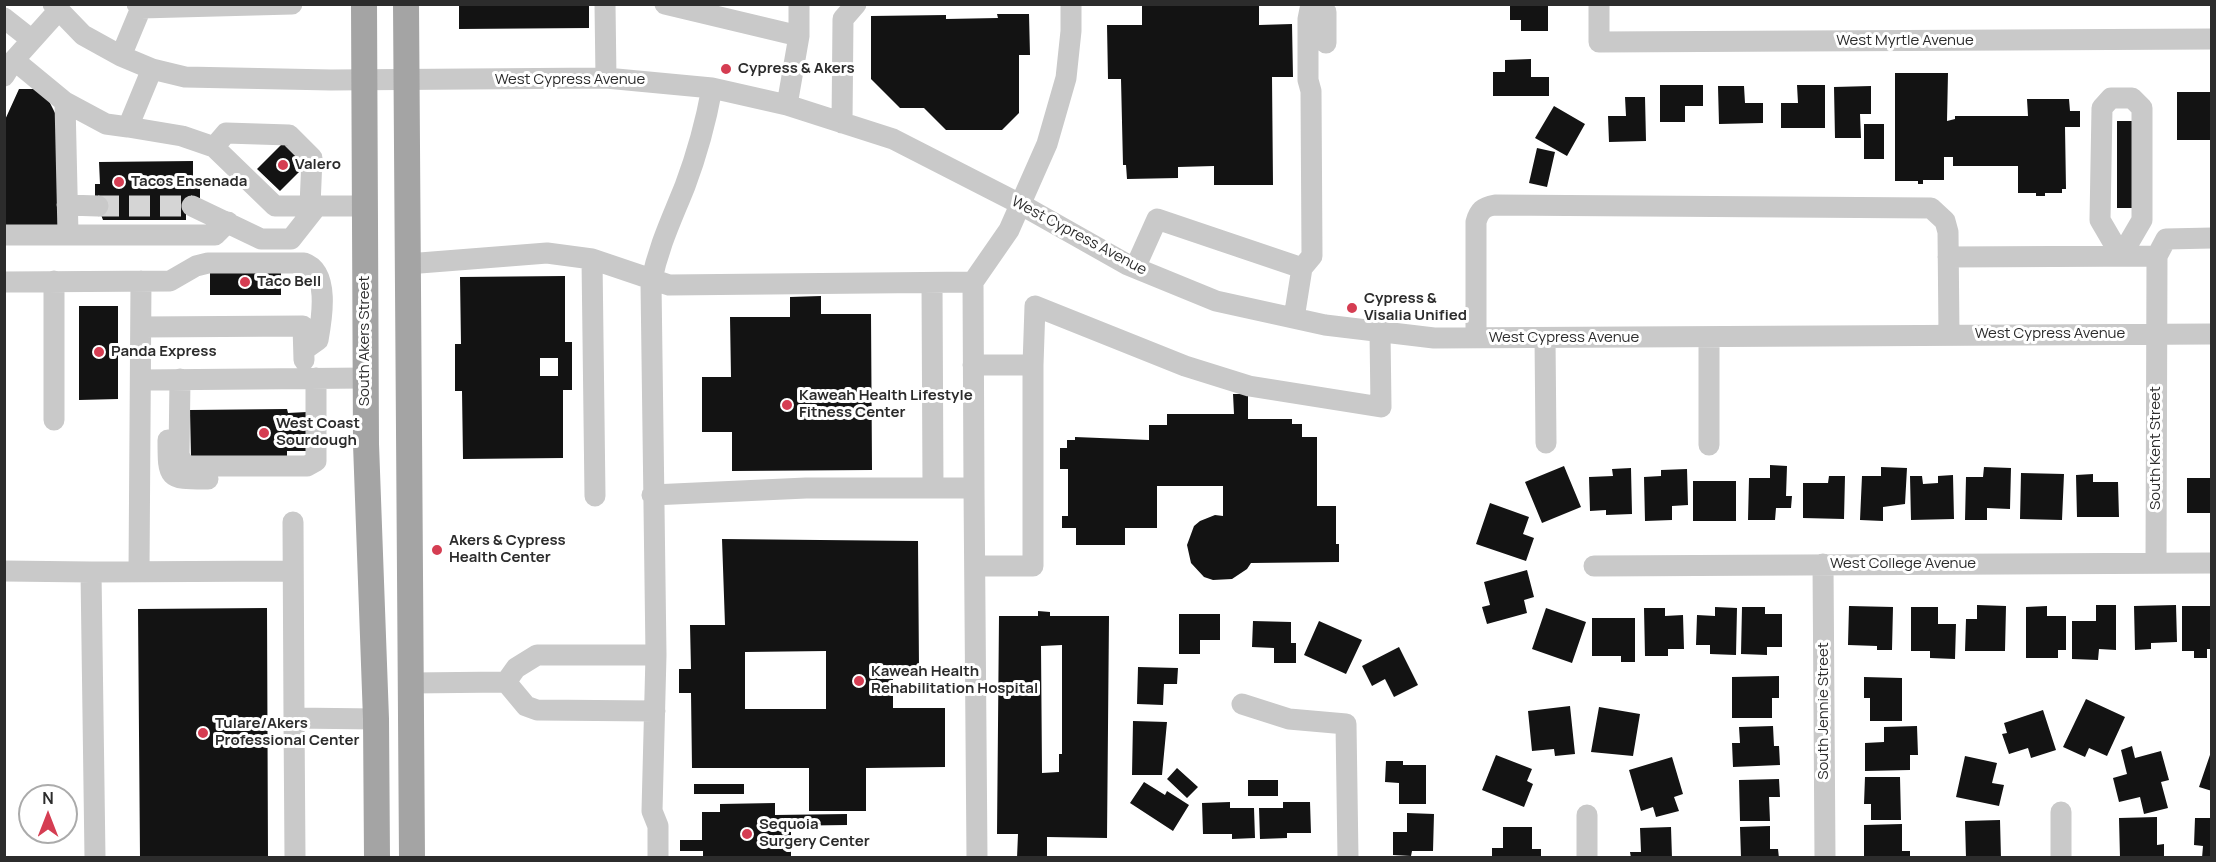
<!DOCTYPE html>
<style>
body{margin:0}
#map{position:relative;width:2216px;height:862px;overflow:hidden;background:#fff;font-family:Manrope,sans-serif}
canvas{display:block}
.frame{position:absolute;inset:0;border:6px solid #2c2c2c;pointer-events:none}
.north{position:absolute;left:18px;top:784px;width:60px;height:60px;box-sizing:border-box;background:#fff;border:2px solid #ababab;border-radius:50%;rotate:0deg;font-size:16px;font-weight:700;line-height:24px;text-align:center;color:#2c2c2c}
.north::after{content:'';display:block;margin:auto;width:21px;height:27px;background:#d53d52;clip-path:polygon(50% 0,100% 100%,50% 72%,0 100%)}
</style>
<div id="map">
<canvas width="2216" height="862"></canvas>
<div class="frame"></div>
<div class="north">N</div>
</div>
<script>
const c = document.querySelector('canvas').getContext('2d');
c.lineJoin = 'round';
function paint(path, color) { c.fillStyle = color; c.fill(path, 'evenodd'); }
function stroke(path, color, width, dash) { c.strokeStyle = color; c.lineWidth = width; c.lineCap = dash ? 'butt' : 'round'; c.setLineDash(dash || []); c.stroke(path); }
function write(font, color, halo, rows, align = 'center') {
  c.font = font + ' Manrope,sans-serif'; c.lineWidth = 6; c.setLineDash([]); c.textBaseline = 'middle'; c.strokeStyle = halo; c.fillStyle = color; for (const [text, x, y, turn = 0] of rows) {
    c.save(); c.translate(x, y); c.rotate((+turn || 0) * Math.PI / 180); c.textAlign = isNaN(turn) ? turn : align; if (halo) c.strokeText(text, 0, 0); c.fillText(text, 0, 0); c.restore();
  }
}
const building = new Path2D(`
 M 459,4 L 589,4 L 589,28 L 459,29 Z
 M 1259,4 L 1259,25 L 1292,24 L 1293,77 L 1272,77 L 1273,185 L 1214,185 L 1214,166 L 1178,167 L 1178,178 L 1127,179 L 1126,165 L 1123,165 L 1121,79 L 1108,79 L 1107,25 L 1142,25 L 1142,5 Z
 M 1510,4 L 1548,4 L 1548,31 L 1521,31 L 1521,20 L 1510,20 Z
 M 997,14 L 1029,14 L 1030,55 L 1019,55 L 1019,113 L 1002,130 L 946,130 L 924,108 L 900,108 L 871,79 L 871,16 L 946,15 L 946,19 L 998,18 Z
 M 1531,59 L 1531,77 L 1549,77 L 1549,96 L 1493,96 L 1493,72 L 1505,72 L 1505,60 Z
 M 1895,73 L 1948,73 L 1947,121 L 1955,119 L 1955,116 L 2028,116 L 2027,99 L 2069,99 L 2070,111 L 2080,111 L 2080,127 L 2065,127 L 2066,189 L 2062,189 L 2062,193 L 2045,193 L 2045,196 L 2036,196 L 2036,193 L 2018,193 L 2018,166 L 1953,166 L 1953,157 L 1944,157 L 1944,180 L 1923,180 L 1923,184 L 1918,184 L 1918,181 L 1895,181 Z
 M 1660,85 L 1703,85 L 1703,106 L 1685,106 L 1685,122 L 1660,122 Z
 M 1797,85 L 1825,85 L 1825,128 L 1781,128 L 1781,103 L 1798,103 Z
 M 1718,86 L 1744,86 L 1745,103 L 1763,103 L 1763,123 L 1719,124 Z
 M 1871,86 L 1871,114 L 1860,114 L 1861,138 L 1835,138 L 1834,87 Z
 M 19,89 L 43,89 L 61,125 L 62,235 L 4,236 L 4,122 Z
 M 2177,92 L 2212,92 L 2212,140 L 2177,140 Z
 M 1625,97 L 1645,97 L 1646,141 L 1609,142 L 1608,116 L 1626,116 Z
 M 1554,106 L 1585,124 L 1567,156 L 1535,138 Z
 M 2117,121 L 2133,121 L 2133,208 L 2117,208 Z
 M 1864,124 L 1884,124 L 1884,159 L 1864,159 Z
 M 287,139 L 310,161 L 280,191 L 257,169 Z
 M 1537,148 L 1555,152 L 1547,187 L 1529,183 Z
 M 193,161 L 193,181 L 200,181 L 200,199 L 186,212 L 186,220 L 103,220 L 95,199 L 95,184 L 100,184 L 99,162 Z
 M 210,270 L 281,270 L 281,295 L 210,295 Z
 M 565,276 L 565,342 L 572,342 L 572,390 L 563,390 L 563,458 L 463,459 L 462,391 L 455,391 L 455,344 L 461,344 L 460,277 ZM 540,358 L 558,358 L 558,376 L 540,376 Z
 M 821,296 L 821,314 L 871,314 L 872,470 L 732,471 L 732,432 L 702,432 L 702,377 L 731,377 L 730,317 L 790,317 L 790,297 Z
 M 79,306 L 118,306 L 118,399 L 79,400 Z
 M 1233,394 L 1248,394 L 1248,419 L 1292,419 L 1292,424 L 1302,424 L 1302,437 L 1317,437 L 1317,506 L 1336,506 L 1336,544 L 1339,544 L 1339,562 L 1251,563 L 1247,569 L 1232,579 L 1213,580 L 1204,577 L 1191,563 L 1187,545 L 1194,526 L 1200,521 L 1215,515 L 1223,516 L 1223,486 L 1157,486 L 1157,528 L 1125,528 L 1125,545 L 1076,545 L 1076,528 L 1062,528 L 1062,516 L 1068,516 L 1068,469 L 1060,469 L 1060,448 L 1067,448 L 1067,440 L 1075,440 L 1075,437 L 1149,440 L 1149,425 L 1167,425 L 1167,414 L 1234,414 Z
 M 287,409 L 288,413 L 307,412 L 307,451 L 287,451 L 287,456 L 191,457 L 190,410 Z
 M 1770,465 L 1787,466 L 1786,496 L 1792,496 L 1791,508 L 1776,508 L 1775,520 L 1748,520 L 1749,478 L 1770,478 Z
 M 1564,466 L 1581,507 L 1542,523 L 1525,482 Z
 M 1881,467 L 1907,468 L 1905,504 L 1883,507 L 1883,521 L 1860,520 L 1862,476 L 1881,476 Z
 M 1984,467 L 2011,468 L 2010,509 L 1987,508 L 1987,520 L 1965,520 L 1966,477 L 1983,477 Z
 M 1631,468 L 1632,514 L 1606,515 L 1606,510 L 1590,511 L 1589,477 L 1613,476 L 1612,469 Z
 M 1687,469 L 1688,505 L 1672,506 L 1672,520 L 1645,521 L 1644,477 L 1661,476 L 1661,470 Z
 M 2021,473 L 2064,474 L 2062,520 L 2020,519 Z
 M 2093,474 L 2093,482 L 2118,482 L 2119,517 L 2077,517 L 2076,475 Z
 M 1953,475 L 1954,519 L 1911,520 L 1910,476 L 1922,476 L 1923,484 L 1938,483 L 1938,476 Z
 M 1829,476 L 1845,476 L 1844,519 L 1803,518 L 1803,483 L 1828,483 Z
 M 2187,478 L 2212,478 L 2212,513 L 2187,513 Z
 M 1693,481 L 1736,481 L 1736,521 L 1693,521 Z
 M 1490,503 L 1529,517 L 1523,534 L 1534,538 L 1526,561 L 1476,544 Z
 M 722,539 L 918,541 L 919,669 L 893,669 L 893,708 L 945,708 L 945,767 L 866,768 L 866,811 L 809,811 L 809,768 L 692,768 L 691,693 L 679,693 L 679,669 L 691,669 L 690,625 L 725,625 ZM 826,651 L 826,709 L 745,709 L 745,652 Z
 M 1527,570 L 1534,597 L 1524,600 L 1527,613 L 1487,624 L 1482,607 L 1490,605 L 1484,582 Z
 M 1977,605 L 2006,606 L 2005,651 L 1965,651 L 1966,619 L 1977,619 Z
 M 2096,605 L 2116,605 L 2116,650 L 2099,649 L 2098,660 L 2072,659 L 2072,621 L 2096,621 Z
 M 2176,605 L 2177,642 L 2151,643 L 2151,649 L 2135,650 L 2134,606 Z
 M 1849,606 L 1893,607 L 1892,650 L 1877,650 L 1877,646 L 1848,645 Z
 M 2047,606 L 2047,616 L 2066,616 L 2066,650 L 2058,650 L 2058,658 L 2026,658 L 2026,607 Z
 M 2182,606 L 2212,606 L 2212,649 L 2207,649 L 2207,658 L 2194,658 L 2194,651 L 2182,651 Z
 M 1715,607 L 1737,608 L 1736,655 L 1710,654 L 1710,645 L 1696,645 L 1697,615 L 1715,616 Z
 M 1742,607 L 1765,607 L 1765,614 L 1782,614 L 1782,647 L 1767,647 L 1767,655 L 1741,654 Z
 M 1911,607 L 1938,607 L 1938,624 L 1956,624 L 1955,659 L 1930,658 L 1930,651 L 1911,651 Z
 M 267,608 L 268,858 L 140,858 L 138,609 Z
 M 1546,608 L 1586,622 L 1572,663 L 1532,649 Z
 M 1644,608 L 1665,608 L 1665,616 L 1683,615 L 1684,649 L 1668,649 L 1668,656 L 1645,656 Z
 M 1038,611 L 1050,612 L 1050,616 L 1109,616 L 1107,838 L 1047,837 L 1047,858 L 1017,858 L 1018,834 L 997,834 L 999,616 L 1038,616 ZM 1062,645 L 1062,754 L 1059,754 L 1059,772 L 1042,773 L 1041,646 Z
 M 1179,614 L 1220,614 L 1220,640 L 1200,640 L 1200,654 L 1179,654 Z
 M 1592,618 L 1635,618 L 1635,662 L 1621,662 L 1621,656 L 1592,656 Z
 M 1253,621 L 1291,622 L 1291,643 L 1296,643 L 1296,663 L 1274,663 L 1274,648 L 1252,647 Z
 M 1319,621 L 1362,640 L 1346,674 L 1304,655 Z
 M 1399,647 L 1418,685 L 1394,697 L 1385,679 L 1372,686 L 1362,666 Z
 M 1138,667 L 1178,668 L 1177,684 L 1164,684 L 1163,705 L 1137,704 Z
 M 1779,676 L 1779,698 L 1772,698 L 1772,718 L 1732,718 L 1732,677 Z
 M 1864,677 L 1902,678 L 1902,721 L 1870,721 L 1870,698 L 1864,698 Z
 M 2086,699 L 2125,717 L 2107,756 L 2089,748 L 2085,757 L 2063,747 Z
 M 1570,706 L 1575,754 L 1555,756 L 1554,749 L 1532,751 L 1528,711 Z
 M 1599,707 L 1640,714 L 1633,756 L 1591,752 Z
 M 2043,710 L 2056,750 L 2031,758 L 2028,748 L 2009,754 L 2002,734 L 2007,733 L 2004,723 Z
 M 1133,721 L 1167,722 L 1162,775 L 1132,775 Z
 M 1773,726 L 1774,746 L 1779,746 L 1780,765 L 1733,767 L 1732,743 L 1740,743 L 1739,727 Z
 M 1917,726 L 1918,755 L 1910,755 L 1910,770 L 1865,771 L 1865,743 L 1884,742 L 1884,727 Z
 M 2132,746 L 2135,758 L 2161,751 L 2169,780 L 2161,782 L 2168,808 L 2144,814 L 2140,797 L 2119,802 L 2113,778 L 2127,774 L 2121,750 Z
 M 2211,752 L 2212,752 L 2212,791 L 2199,787 Z
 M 1496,755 L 1532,769 L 1527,781 L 1533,784 L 1524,807 L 1482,790 Z
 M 1965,756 L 1997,763 L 1992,783 L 2004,785 L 1999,806 L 1956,797 Z
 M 1672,757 L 1683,794 L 1674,797 L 1679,811 L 1656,817 L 1653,807 L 1641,811 L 1629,770 Z
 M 1386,761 L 1403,761 L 1403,765 L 1426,765 L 1426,804 L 1399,804 L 1399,783 L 1385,782 Z
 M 1177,768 L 1198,787 L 1187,798 L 1167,779 Z
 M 1865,777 L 1900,777 L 1901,820 L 1871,820 L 1871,804 L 1864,804 Z
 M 1779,779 L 1780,797 L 1769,797 L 1770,821 L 1740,821 L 1739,780 Z
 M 1248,780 L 1278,780 L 1278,796 L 1248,796 Z
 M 1144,782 L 1165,795 L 1167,791 L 1189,805 L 1173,831 L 1130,803 Z
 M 694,784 L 744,784 L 744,794 L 694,794 Z
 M 1230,802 L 1230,808 L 1254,808 L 1255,838 L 1232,839 L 1232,834 L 1203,834 L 1202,803 Z
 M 1283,802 L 1310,802 L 1311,833 L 1287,833 L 1287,838 L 1260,839 L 1259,808 L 1283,808 Z
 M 775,803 L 775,815 L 847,814 L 847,825 L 775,826 L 791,827 L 791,858 L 703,858 L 703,851 L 680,851 L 680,840 L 702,840 L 702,812 L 720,812 L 720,804 Z
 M 1407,813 L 1434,814 L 1433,851 L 1412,851 L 1411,856 L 1393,855 L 1393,832 L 1407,832 Z
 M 2157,817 L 2157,845 L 2164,844 L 2164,858 L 2120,858 L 2119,818 Z
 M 2195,818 L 2212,818 L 2212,858 L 2202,858 L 2203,846 L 2194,845 Z
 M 2000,820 L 2001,858 L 1966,858 L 1965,821 Z
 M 1902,824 L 1902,851 L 1910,851 L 1910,858 L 1864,858 L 1864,825 Z
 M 1770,826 L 1770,849 L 1778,849 L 1779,858 L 1741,858 L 1740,827 Z
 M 1503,827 L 1532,827 L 1532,849 L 1541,849 L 1541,858 L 1492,858 L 1492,848 L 1503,848 Z
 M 1671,827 L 1672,858 L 1631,858 L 1630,852 L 1641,852 L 1640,828 Z`);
const minorTunnel = new Path2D(`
 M 98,206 L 192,206`);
const minor = new Path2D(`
 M 53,4 L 83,35 L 121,56 L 152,69 L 185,77 L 331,80 L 606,78 L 712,88 L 787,105 L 893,139 L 1020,204 L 1128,265 L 1216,301 L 1325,325 L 1434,338 L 2212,334
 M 605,4 L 606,78
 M 665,4 L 799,36 L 787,105
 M 1599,4 L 1599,42 L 2212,39
 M 141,8 L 292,4
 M 1311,12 L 1326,12 L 1326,43
 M 4,18 L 32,40
 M 799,36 L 799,4
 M 121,56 L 141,8 L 137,4
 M 14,60 L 65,102
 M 152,69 L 128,127 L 182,136 L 214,147 L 275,206 L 364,206
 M 4,76 L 14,60 L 58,11
 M 2111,98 L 2132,98 L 2142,108 L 2142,220 L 2121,256 L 2100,220 L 2102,108 Z
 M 842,123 L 843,19 L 856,4
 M 214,147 L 226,133 L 289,135 L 312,158 L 310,206
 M 67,205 L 98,206
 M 192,206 L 261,239 L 291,239 L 317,206
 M 68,234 L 65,102 L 106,124 L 128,127
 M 4,235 L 215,235 L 228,222
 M 2157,256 L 2166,239 L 2212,238
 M 1948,257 L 2157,256 L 2156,563
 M 592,259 L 595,496
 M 407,264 L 547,253 L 592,259 L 669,285 L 973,282
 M 1135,268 L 1157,219 L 1302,268
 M 54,281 L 54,420
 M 4,282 L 170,281 L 196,266 L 208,263 L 304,263 C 330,272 322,318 318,340 L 304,350
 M 932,283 L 933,488
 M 1294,318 L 1302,268 L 1312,256 L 1311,91 L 1308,80 L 1308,19 L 1311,4
 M 142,327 L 303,326 L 304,360
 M 1709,337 L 1709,445
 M 1476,338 L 1476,222 C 1479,211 1483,207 1495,205 L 1931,208 L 1945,221 L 1948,232 L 1949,335
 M 1545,338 L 1546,443
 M 973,365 L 1033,365 L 1035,306 L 1185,366 L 1249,386 L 1381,407 L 1380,332
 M 180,379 L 179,455 L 182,462 L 189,466 L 307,466 L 316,461 L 316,378
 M 142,380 L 365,378
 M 168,440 C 168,480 168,479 208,479
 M 974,488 L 977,858
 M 652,495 L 806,488 L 974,488 L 973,282 L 1009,230 L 1047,144 L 1066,78 L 1071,31 L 1071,4
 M 293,522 L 294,718
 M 1823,564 L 1825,858
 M 975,566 L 1033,566 L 1033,365
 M 1594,566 L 2212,563
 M 4,571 L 91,572 L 95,858
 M 91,572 L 293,571
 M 139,572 L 141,281
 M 506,682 L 526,706 L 537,710 L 655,711
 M 506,682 L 516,668 L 537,655 L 656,655
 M 411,683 L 506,682
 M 1242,704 L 1289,719 L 1346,724 L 1348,858
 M 2061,812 L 2061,858
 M 1587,815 L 1587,858
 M 295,858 L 294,718 L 376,719
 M 658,858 L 658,826 L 652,811 L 656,655 L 651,283 C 659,245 671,221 685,186 C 697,154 706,121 712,88`);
const major = new Path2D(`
 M 364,4 L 366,444 L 376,719 L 377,858
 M 406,4 L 412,858`);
const markers = [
 [726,69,6,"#d53d52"],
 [283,165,6,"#d53d52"],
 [119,182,6,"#d53d52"],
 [245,282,6,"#d53d52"],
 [1352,308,6,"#d53d52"],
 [99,352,6,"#d53d52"],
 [787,405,6,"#d53d52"],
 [264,433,6,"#d53d52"],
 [437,550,6,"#d53d52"],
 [859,681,6,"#d53d52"],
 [203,733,6,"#d53d52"],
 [747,834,6,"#d53d52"]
];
const streetNames = [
 ["West Myrtle Avenue",1905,41],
 ["West Cypress Avenue",570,80],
 ["West Cypress Avenue",1079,236,28],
 ["West Cypress Avenue",2050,334],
 ["West Cypress Avenue",1564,338],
 ["South Akers Street",365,341,-90],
 ["South Kent Street",2156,448,-90],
 ["West College Avenue",1903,564],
 ["South Jennie Street",1824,711,-90]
];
const poiNames = [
 ["Cypress & Akers",738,69],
 ["Valero",295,165],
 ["Tacos Ensenada",131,182],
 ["Taco Bell",257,282],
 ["Cypress &",1364,299],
 ["Visalia Unified",1364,316],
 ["Panda Express",111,352],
 ["Kaweah Health Lifestyle",799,396],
 ["Fitness Center",799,413],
 ["West Coast",276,424],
 ["Sourdough",276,441],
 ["Akers & Cypress",449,541],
 ["Health Center",449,558],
 ["Kaweah Health",871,672],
 ["Rehabilitation Hospital",871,689],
 ["Tulare/Akers",215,724],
 ["Professional Center",215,741],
 ["Sequoia",759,825],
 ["Surgery Center",759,842]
];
paint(building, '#131313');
stroke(minorTunnel, '#d5d5d5', 21, [21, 10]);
stroke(minor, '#c9c9c9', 21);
stroke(major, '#a4a4a4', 26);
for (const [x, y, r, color] of markers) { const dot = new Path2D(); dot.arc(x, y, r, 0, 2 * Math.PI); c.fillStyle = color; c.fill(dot); stroke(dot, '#fff', 2); }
write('15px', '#2c2c2c', '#fff', streetNames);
write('bold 15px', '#2c2c2c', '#fff', poiNames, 'left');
</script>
